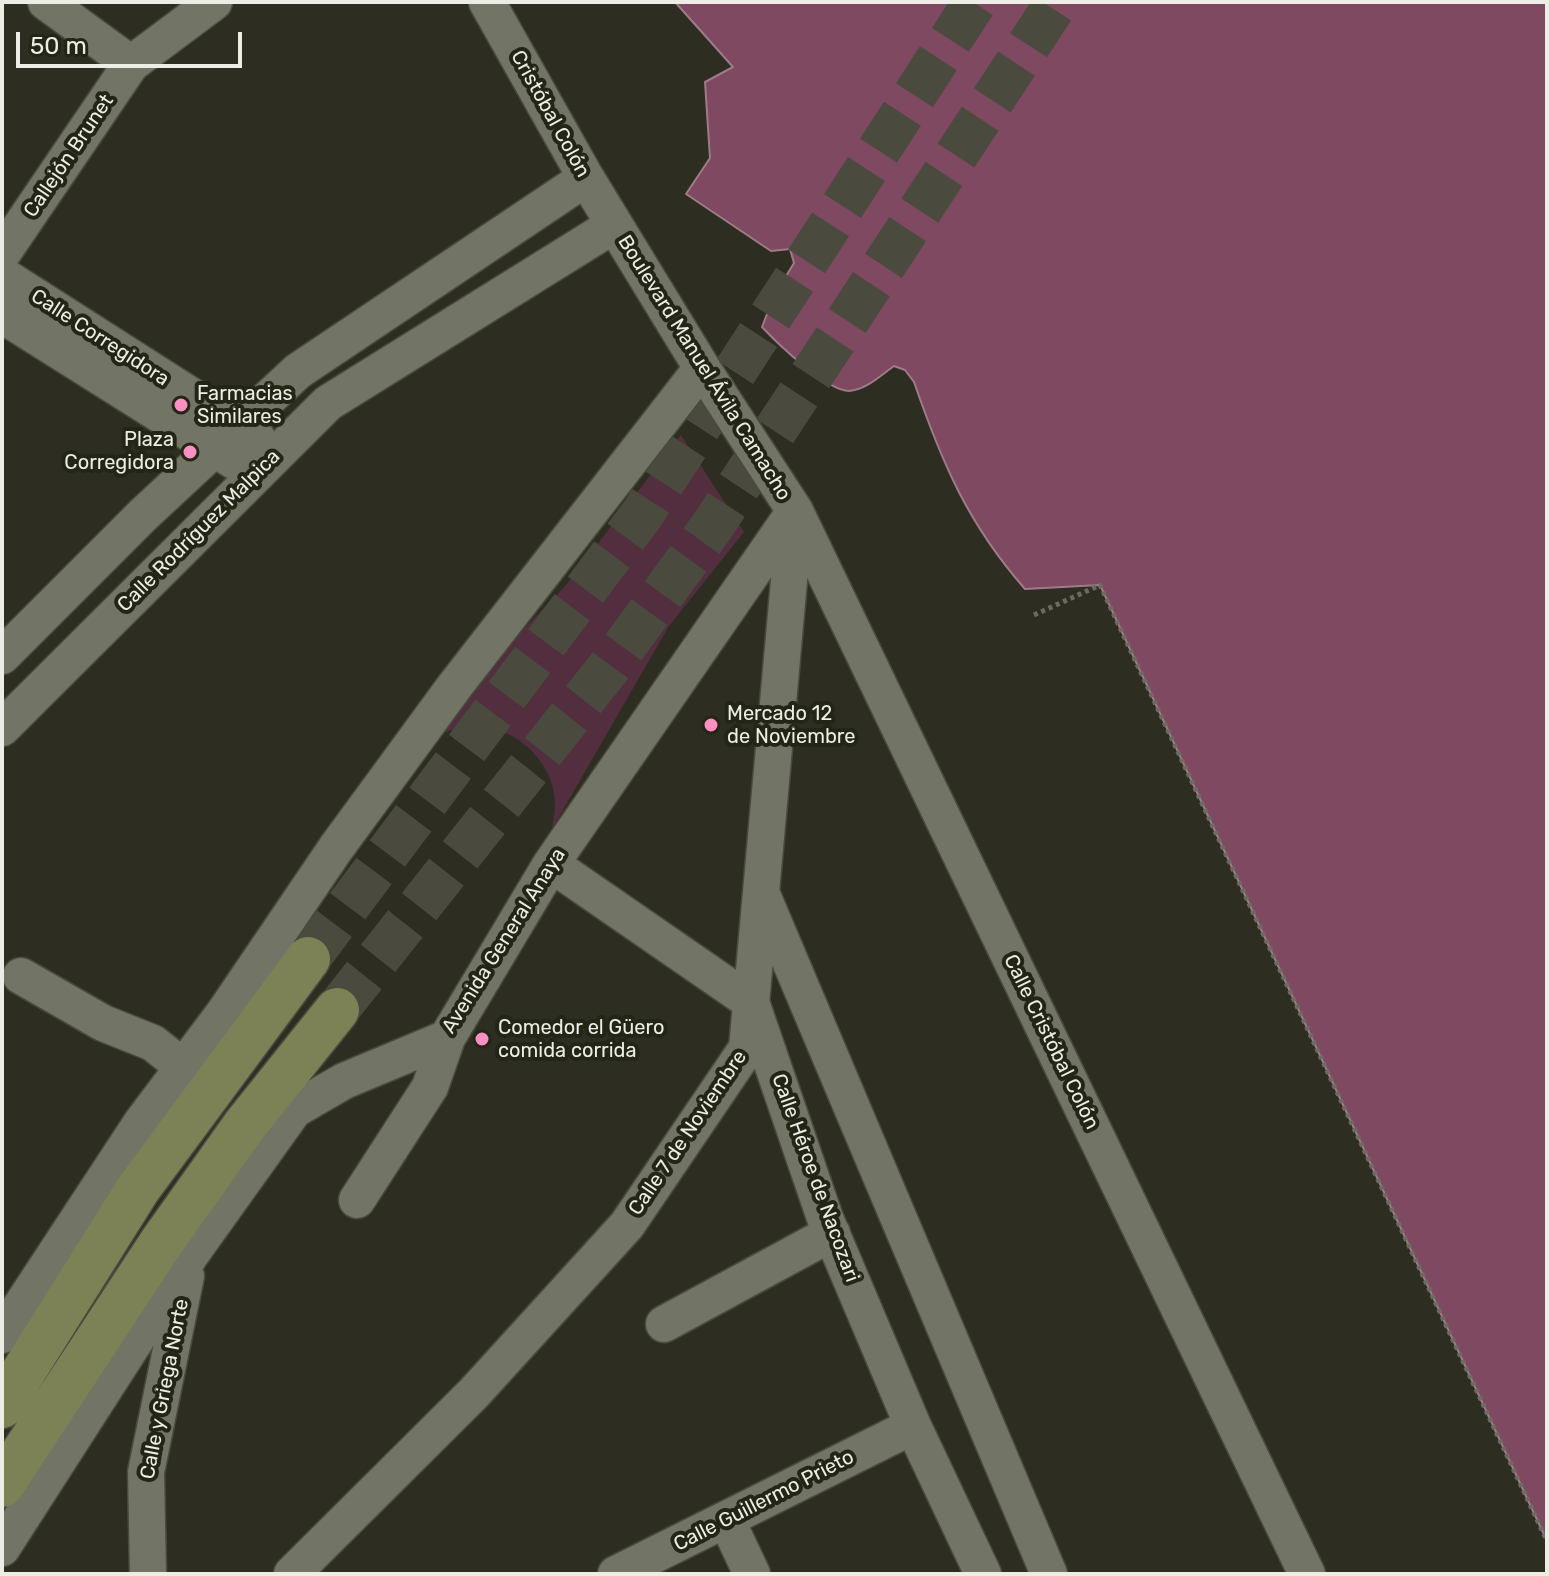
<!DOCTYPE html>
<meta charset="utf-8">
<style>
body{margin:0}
#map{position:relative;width:1549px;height:1576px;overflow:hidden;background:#2d2e21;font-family:Rubik,sans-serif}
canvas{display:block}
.frame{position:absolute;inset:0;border:4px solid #ecede4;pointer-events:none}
.scale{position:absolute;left:16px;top:32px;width:226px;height:36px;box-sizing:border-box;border:4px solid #ecede4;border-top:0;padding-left:10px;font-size:24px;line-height:28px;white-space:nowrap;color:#ecede4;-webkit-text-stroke:6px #232517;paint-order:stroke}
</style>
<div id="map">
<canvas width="1549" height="1576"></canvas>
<div class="frame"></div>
<div class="scale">50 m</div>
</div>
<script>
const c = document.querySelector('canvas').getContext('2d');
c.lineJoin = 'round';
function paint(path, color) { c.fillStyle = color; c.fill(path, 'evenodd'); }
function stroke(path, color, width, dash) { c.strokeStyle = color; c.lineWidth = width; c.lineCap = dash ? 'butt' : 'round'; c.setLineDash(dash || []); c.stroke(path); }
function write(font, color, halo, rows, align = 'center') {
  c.font = font + ' Rubik,sans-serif'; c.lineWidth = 8; c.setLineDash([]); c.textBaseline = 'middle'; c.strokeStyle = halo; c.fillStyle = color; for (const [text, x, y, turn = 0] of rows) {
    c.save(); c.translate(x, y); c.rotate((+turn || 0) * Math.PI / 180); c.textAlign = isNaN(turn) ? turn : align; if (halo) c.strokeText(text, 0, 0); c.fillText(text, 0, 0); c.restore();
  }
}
const green = new Path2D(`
 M 681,435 L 744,532 L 669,626 L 552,829 C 553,821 555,812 555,803 C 554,758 509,720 463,727 C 455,728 447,732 439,734 L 494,660 L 567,584 Z`);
const water = new Path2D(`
 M 675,2 L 1547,2 L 1547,1541 L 1100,585 L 1025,589 C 968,524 942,463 914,382 L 905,370 L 894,366 C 881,375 866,390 849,391 C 827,391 777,343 762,327 L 774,296 L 794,263 L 790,249 L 771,251 L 686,194 L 710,158 L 705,82 L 733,67 Z`);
const secondaryTunnel = new Path2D(`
 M 308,959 L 643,513 L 975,2
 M 337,1010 L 610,666 L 713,525 L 1057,2`);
const path = new Path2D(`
 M 1034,615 L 1100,585 L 1547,1541`);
const street = new Path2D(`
 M 46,2 L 131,64
 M 487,2 L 586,178 L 702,368 L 795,511 L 1307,1574
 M 2,254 L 131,64 L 214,2
 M 2,275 L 257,438
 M 2,315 L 234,461
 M 2,656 L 143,515 L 298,371 L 586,178
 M 2,728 L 328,403 L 614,225
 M 551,864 L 751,1002 L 825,1218 L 913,1426 L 983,1574
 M 763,897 L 1049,1574
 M 21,976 L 103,1023 L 153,1043 L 183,1067
 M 357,1200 L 430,1087 L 447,1038
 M 664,1324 L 832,1233
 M 2,1335 L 142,1122 L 224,1013 L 336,848 L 454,687 L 702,368
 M 727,1521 L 752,1574
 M 2,1548 L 191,1254 L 294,1110 L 344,1081 L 447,1038 L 551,864 L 795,511
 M 148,1574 L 146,1472 L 186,1276
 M 292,1574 L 474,1393 L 627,1225 L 747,1048 L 795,514
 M 616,1574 L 913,1426`);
const secondary = new Path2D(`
 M 2,1406 L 138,1189 L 308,959
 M 2,1485 L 161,1243 L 245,1125 L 337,1010`);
const markers = [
 [181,405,8,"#fc8fc2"],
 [190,452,8,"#fc8fc2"],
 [711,725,8,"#fc8fc2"],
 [482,1039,8,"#fc8fc2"]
];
const streetNames = [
 ["Cristóbal Colón",550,114,61],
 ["Callejón Brunet",69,156,-56],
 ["Calle Corregidora",100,338,33],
 ["Boulevard Manuel Ávila Camacho",704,368,58],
 ["Calle Rodríguez Malpica",199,531,-45],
 ["Avenida General Anaya",504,941,-58],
 ["Calle Cristóbal Colón",1051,1042,64],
 ["Calle 7 de Noviembre",688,1133,-56],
 ["Calle Héroe de Nacozari",815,1178,70],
 ["Calle y Griega Norte",165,1389,-79],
 ["Calle Guillermo Prieto",764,1501,-27]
];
const poiNames = [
 ["Farmacias",197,394],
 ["Similares",197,417],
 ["Plaza",174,440,"right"],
 ["Corregidora",174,463,"right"],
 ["Mercado 12",727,714],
 ["de Noviembre",727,737],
 ["Comedor el Güero",498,1028],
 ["comida corrida",498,1051]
];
paint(green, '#522e3f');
paint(water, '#7e4961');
stroke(water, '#9f7a88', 2);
stroke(secondaryTunnel, '#4a4b3e', 44, [44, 22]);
stroke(street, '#494a3e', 39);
stroke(secondary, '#494a3e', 47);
stroke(path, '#6b6c60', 5, [4, 4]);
stroke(street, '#727565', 36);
stroke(secondary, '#7c8156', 44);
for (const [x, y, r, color] of markers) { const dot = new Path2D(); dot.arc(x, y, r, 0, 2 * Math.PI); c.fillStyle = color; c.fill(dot); stroke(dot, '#232517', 3); }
write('20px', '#ecede4', '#232517', streetNames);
write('20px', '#ecede4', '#232517', poiNames, 'left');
</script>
